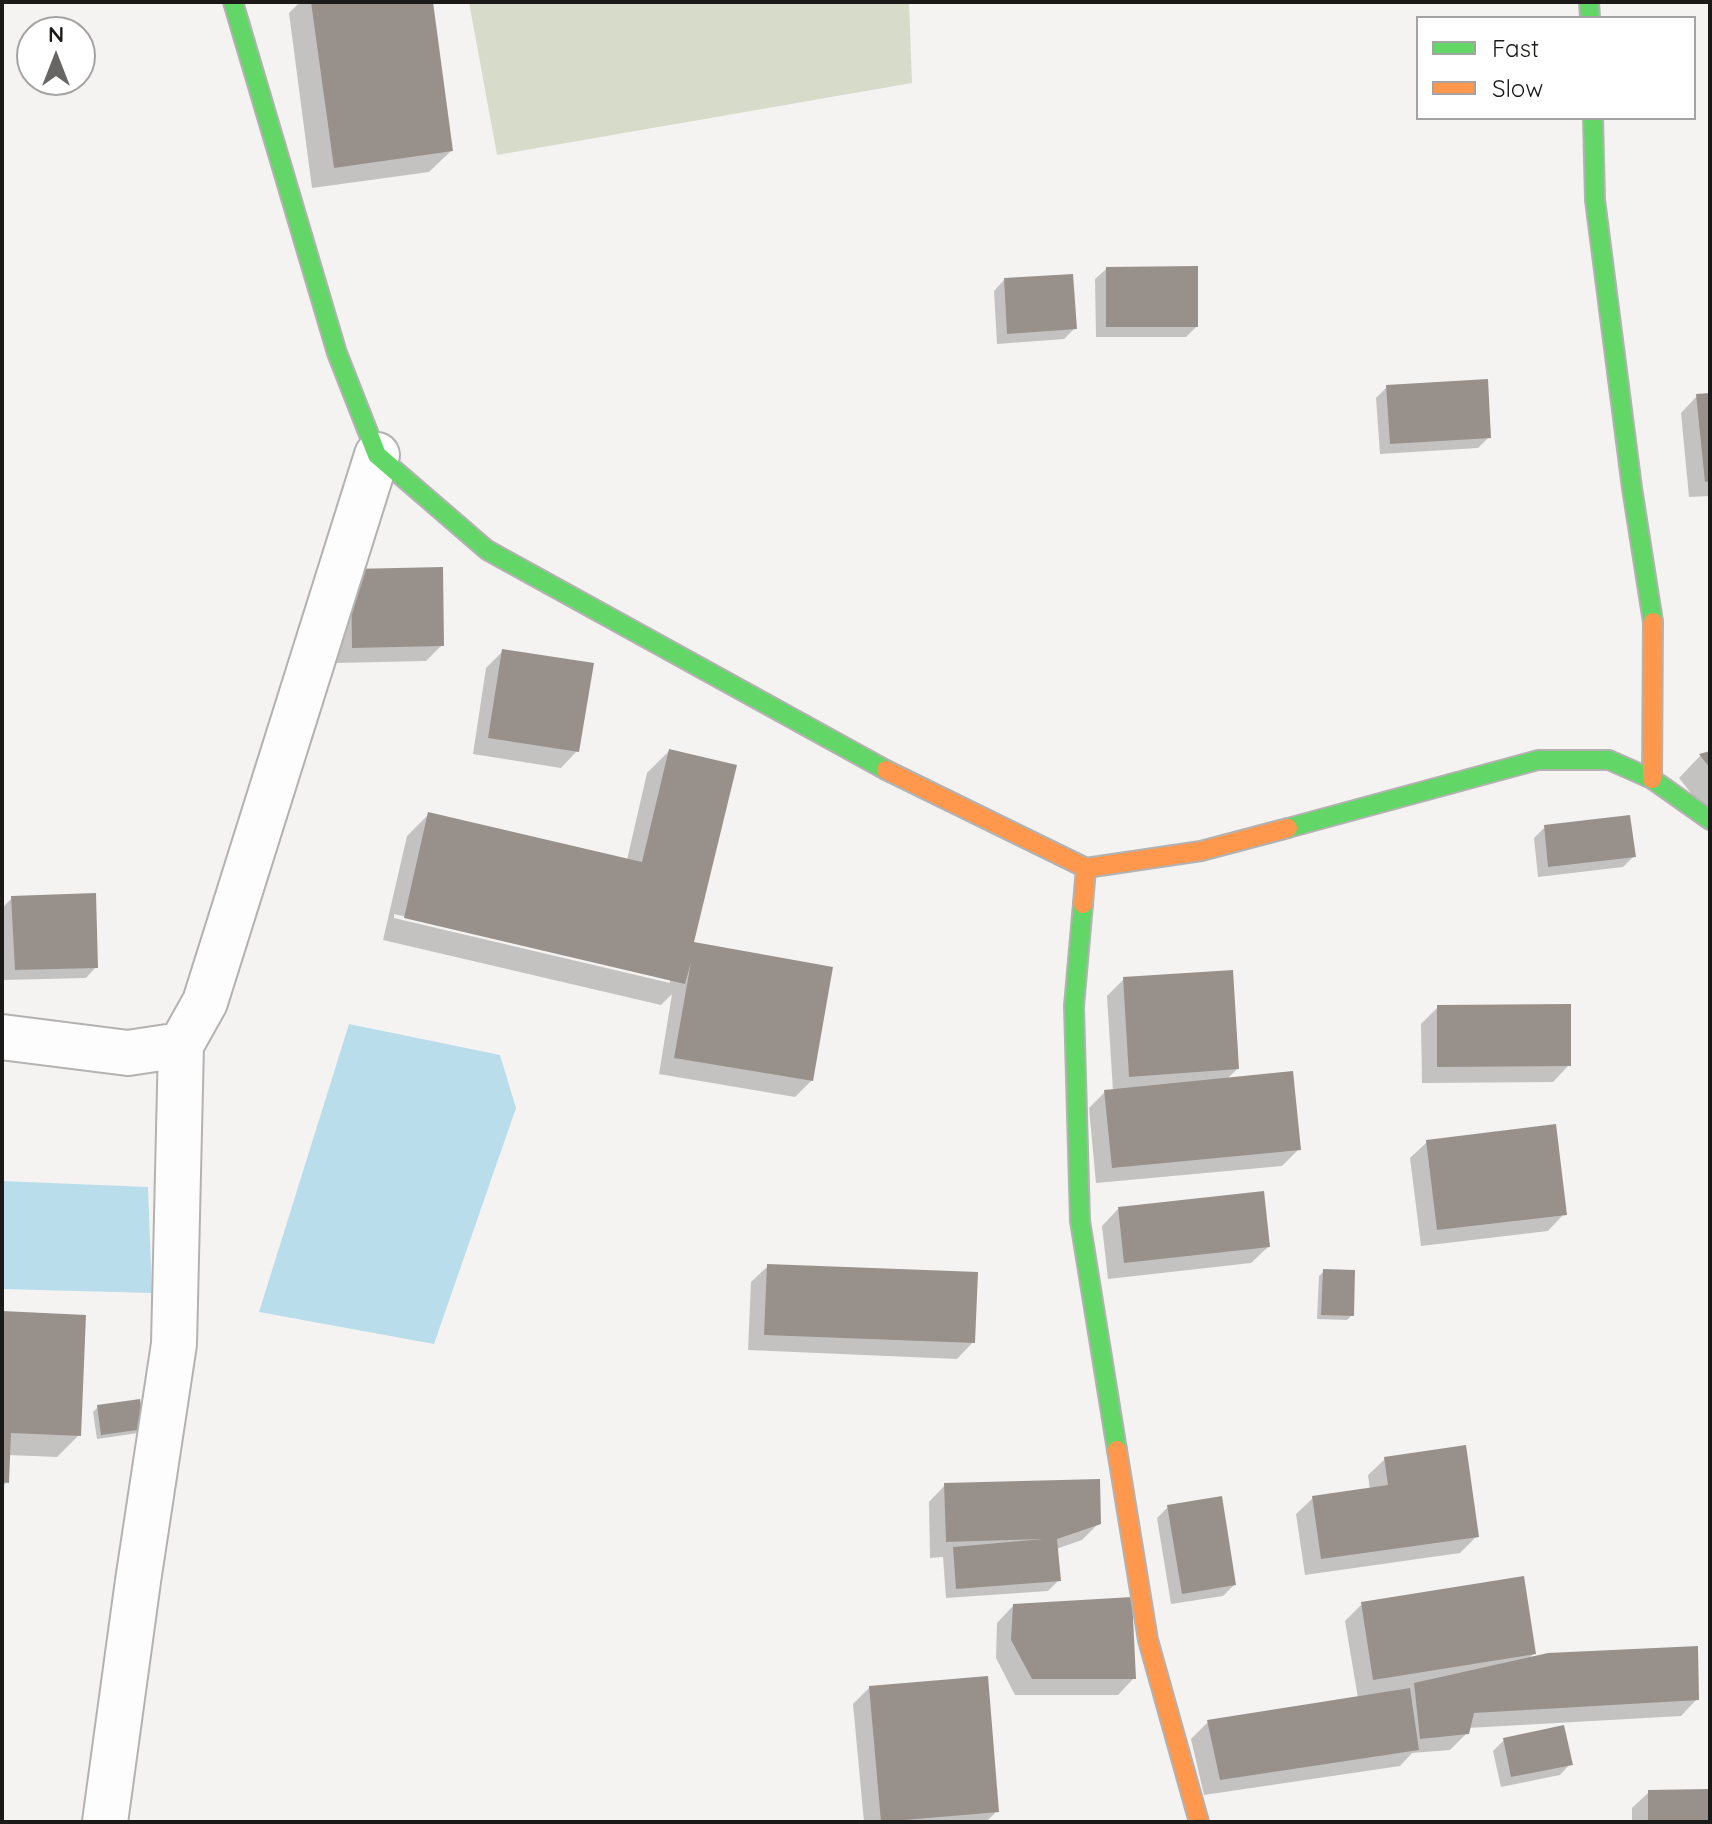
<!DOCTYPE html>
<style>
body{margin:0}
#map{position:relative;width:1712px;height:1824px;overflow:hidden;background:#f5f3f2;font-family:Quicksand,sans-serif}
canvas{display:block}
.frame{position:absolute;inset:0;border:4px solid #1b1a19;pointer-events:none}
.legend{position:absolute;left:1416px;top:16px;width:280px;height:104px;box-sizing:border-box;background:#fff;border:2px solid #a4a3a3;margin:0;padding:10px 14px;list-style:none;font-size:24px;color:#1b1a19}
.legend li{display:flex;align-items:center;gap:16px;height:40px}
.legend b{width:40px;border:2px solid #a4a3a3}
.north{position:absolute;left:16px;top:16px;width:80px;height:80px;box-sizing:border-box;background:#fff;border:2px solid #a4a3a3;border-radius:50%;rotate:0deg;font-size:22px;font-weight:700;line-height:32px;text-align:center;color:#1b1a19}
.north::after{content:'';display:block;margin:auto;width:28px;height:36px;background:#676665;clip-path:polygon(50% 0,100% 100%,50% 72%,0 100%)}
</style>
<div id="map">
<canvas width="1712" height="1824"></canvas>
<div class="frame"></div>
<ul class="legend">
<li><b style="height:10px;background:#63d668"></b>Fast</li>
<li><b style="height:10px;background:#ff974d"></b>Slow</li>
</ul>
<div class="north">N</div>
</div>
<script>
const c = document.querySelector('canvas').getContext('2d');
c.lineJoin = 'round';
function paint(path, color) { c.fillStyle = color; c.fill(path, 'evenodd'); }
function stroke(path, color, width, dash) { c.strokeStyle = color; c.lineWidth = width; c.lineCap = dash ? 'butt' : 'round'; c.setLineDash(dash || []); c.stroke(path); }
const green = new Path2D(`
 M 469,2 L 909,2 L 912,83 L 497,155 Z`);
const water = new Path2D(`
 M 349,1024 L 500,1055 L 516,1108 L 434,1344 L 259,1312 Z
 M 2,1181 L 148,1187 L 152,1293 L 2,1289 Z`);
const shadow = new Path2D(`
 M 300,2 L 431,2 L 451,151 L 429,172 L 312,188 L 289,13 Z
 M 1106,269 L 1196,327 L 1186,337 L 1096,337 L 1095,279 Z
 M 1004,280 L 1074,329 L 1064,339 L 997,344 L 994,291 Z
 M 1387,387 L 1489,437 L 1478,448 L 1380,454 L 1376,398 Z
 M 1710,395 L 1710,496 L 1689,497 L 1681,413 L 1697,396 Z
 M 335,588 L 442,645 L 426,661 L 336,663 Z
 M 503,651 L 577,751 L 561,768 L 473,754 L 486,668 Z
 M 669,751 L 692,944 L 812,1080 L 795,1097 L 659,1074 L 672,994 L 661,1005 L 383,940 L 407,836 L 429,814 L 627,860 L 647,773 ZM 394,914 L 670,979 L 670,983 L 394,918 Z
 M 1710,753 L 1710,817 L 1679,778 L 1700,756 Z
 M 1545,827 L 1634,856 L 1623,867 L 1538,877 L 1534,838 Z
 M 12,898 L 96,967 L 86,978 L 4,980 L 2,908 Z
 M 1124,979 L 1237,1069 L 1226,1080 L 1299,1149 L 1282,1166 L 1096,1183 L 1089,1108 L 1105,1092 L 1113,1091 L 1107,996 Z
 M 1438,1007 L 1569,1065 L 1553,1082 L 1422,1083 L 1421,1024 Z
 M 1427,1142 L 1564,1214 L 1548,1231 L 1421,1246 L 1410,1158 Z
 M 1118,1209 L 1268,1247 L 1251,1263 L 1108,1279 L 1102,1226 Z
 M 768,1266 L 973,1342 L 957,1359 L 748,1350 L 751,1282 Z
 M 1324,1271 L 1352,1315 L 1347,1320 L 1317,1319 L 1319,1276 Z
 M 2,1313 L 79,1435 L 57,1457 L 8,1455 L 7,1482 L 2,1487 Z
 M 98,1407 L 143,1428 L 138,1433 L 97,1439 L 93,1412 Z
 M 1385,1459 L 1477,1536 L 1460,1553 L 1305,1575 L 1296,1514 L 1313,1498 L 1370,1490 L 1368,1475 Z
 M 945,1485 L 1099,1523 L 1082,1540 L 1056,1549 L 1059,1580 L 1048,1591 L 946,1598 L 943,1557 L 930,1558 L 929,1502 Z
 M 1168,1507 L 1234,1585 L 1223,1596 L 1171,1604 L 1157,1518 Z
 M 1362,1604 L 1534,1653 L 1528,1660 L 1697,1699 L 1681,1716 L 1468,1728 L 1467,1733 L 1450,1750 L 1412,1753 L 1400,1766 L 1204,1795 L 1191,1739 L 1208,1722 L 1358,1698 L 1345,1621 Z
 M 1013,1606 L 1134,1678 L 1118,1695 L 1015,1695 L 996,1658 L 997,1623 Z
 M 870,1687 L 997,1811 L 986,1822 L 864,1822 L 853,1704 Z
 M 1504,1740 L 1570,1764 L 1560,1775 L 1501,1787 L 1493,1751 Z
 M 1710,1790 L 1710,1822 L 1632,1822 L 1632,1808 L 1649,1792 Z`);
const building = new Path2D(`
 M 311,2 L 433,2 L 453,151 L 334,168 Z
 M 1198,266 L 1198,327 L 1106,327 L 1106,267 Z
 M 1073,274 L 1077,329 L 1007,334 L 1004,278 Z
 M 1488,379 L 1491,438 L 1390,444 L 1386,385 Z
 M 1710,393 L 1710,481 L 1705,482 L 1696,394 Z
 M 443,567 L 444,646 L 352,648 L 351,569 Z
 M 502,649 L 594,663 L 579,752 L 488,738 Z
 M 669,749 L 737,765 L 694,942 L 833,967 L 813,1081 L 674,1058 L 691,962 L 685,984 L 404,918 L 428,812 L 642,862 Z
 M 1710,751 L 1710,768 L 1699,754 Z
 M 1630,815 L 1636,857 L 1548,867 L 1544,825 Z
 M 96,893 L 98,968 L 15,970 L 11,896 Z
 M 1233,970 L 1239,1069 L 1129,1077 L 1123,977 Z
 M 1571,1004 L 1571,1066 L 1437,1067 L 1437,1005 Z
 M 1293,1071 L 1301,1150 L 1112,1168 L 1104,1090 Z
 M 1556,1124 L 1567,1215 L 1437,1230 L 1426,1140 Z
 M 1264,1191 L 1270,1247 L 1124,1263 L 1118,1207 Z
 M 767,1264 L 978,1272 L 975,1343 L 764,1335 Z
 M 1323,1269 L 1355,1270 L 1354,1316 L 1321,1315 Z
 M 2,1311 L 86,1315 L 81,1436 L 11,1433 L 9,1483 L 2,1482 Z
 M 140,1399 L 145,1429 L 101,1435 L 97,1405 Z
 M 1466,1445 L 1479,1537 L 1321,1559 L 1312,1496 L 1388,1485 L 1384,1457 Z
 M 1100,1479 L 1101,1524 L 1057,1539 L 1061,1581 L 956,1589 L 953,1547 L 1043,1539 L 946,1542 L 944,1483 Z
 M 1222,1496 L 1236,1585 L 1182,1594 L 1167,1505 Z
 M 1524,1576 L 1536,1654 L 1373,1680 L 1361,1602 Z
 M 1132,1597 L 1136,1679 L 1032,1679 L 1011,1640 L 1013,1604 Z
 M 1698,1646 L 1699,1700 L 1474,1713 L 1469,1734 L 1420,1739 L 1414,1683 L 1548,1653 Z
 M 988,1676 L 999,1812 L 881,1822 L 869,1686 Z
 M 1410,1688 L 1419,1750 L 1220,1780 L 1207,1720 Z
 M 1564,1725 L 1573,1765 L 1511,1777 L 1503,1738 Z
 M 1710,1789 L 1710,1822 L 1648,1822 L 1648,1790 Z`);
const street = new Path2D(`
 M 2,1037 L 128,1053 L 181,1045 L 205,1002 L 377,455
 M 105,1822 L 138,1581 L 174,1344 L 181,1045`);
const fast = new Path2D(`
 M 233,2 L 337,353 L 377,455 L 487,550 L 886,770
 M 1589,2 L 1590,18
 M 1593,118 L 1595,200 L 1632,488 L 1653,622
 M 1288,828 L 1538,760 L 1609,760 L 1652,779 L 1710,820
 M 1083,904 L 1074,1006 L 1080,1221 L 1117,1450`);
const slow = new Path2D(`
 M 886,770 L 1086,868
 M 1652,779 L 1653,622
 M 1083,904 L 1086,868 L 1201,851 L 1288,828
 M 1117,1450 L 1148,1640 L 1199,1822`);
paint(green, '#d7dbc9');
paint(water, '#baddeb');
paint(shadow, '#0003');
paint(building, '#98918b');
stroke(street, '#b3b2b1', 48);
stroke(fast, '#b3b2b1', 22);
stroke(slow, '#b3b2b1', 22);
stroke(street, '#fefdfd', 44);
stroke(fast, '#63d668', 18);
stroke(slow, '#ff974d', 18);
</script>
